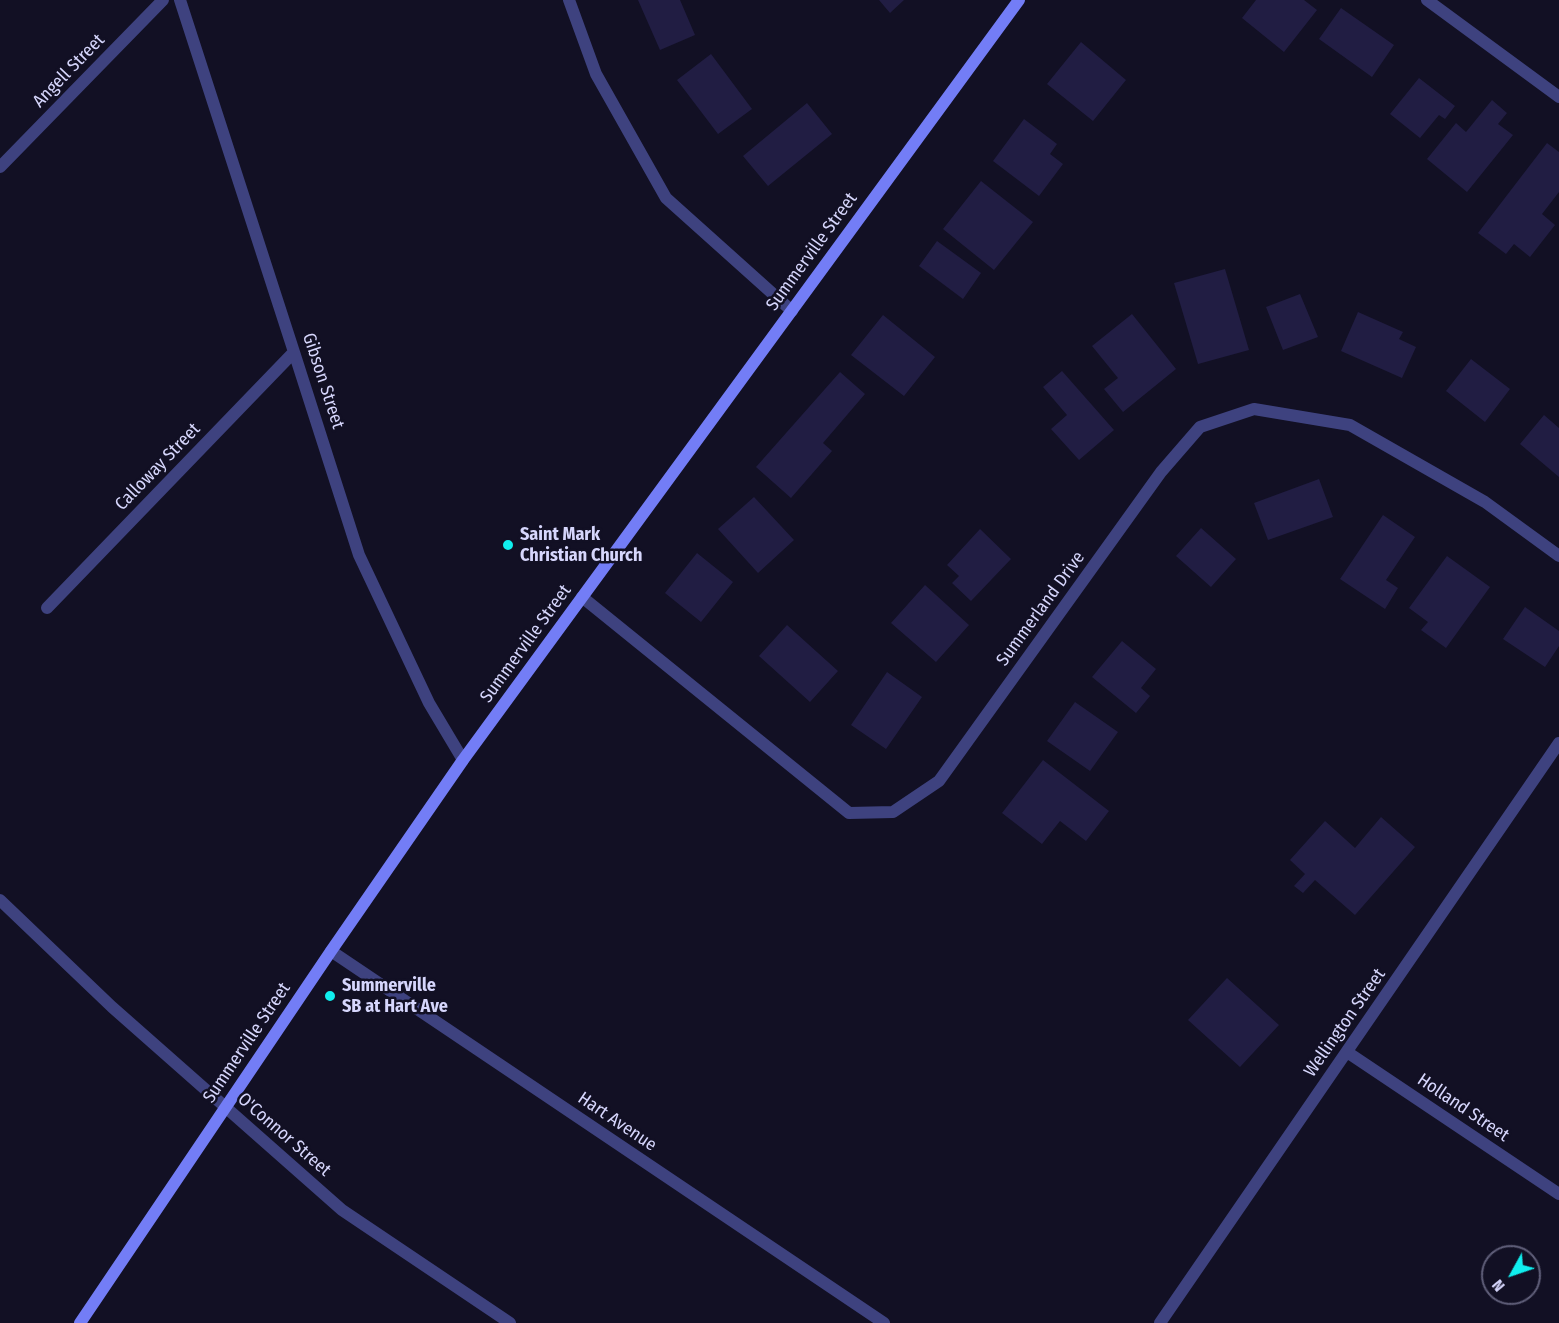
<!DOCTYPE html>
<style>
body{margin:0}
#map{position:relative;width:1559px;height:1323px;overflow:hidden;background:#121024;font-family:"Fira Sans Condensed",sans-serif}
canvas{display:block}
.north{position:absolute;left:1481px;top:1245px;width:60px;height:60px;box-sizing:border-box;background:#121024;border:2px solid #605f7a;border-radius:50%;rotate:230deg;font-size:16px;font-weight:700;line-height:24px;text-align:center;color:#d6d6fc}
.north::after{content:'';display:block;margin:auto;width:21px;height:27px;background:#10eeee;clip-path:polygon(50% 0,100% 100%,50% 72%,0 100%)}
</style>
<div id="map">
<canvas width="1559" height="1323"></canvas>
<div class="north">N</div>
</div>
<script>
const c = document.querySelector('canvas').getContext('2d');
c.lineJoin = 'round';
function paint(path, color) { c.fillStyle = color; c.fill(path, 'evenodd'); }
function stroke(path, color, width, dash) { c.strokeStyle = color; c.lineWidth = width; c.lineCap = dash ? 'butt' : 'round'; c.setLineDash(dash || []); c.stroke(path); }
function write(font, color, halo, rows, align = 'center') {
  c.font = font + ' "Fira Sans Condensed",sans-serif'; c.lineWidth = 5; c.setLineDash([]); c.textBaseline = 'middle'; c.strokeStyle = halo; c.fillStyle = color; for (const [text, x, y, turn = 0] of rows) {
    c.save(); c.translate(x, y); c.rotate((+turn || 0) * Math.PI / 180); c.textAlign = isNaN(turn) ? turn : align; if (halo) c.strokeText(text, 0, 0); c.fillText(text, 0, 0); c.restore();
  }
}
const building = new Path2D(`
 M 638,0 L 680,0 L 695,35 L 660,50 Z
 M 879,0 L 904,0 L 890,13 Z
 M 1256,0 L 1304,0 L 1317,10 L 1284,52 L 1242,18 Z
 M 1341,8 L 1394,45 L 1372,77 L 1319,39 Z
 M 1081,42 L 1126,80 L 1093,121 L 1047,84 Z
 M 711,54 L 752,109 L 718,134 L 677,80 Z
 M 1419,78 L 1455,106 L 1445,119 L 1439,115 L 1420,138 L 1390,114 Z
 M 1492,100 L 1507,113 L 1498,124 L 1513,135 L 1467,192 L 1427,159 L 1456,123 L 1466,132 Z
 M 807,103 L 832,134 L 768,186 L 743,156 Z
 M 1024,119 L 1057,144 L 1050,154 L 1063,164 L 1039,196 L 993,161 Z
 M 1547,143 L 1559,152 L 1559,192 L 1542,214 L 1555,225 L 1530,257 L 1514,244 L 1506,254 L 1478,233 Z
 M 981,181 L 1033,222 L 994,270 L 943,229 Z
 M 937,241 L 981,273 L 963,299 L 919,266 Z
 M 1225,269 L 1249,350 L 1198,364 L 1174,283 Z
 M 1300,294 L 1318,337 L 1283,350 L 1266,307 Z
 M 1358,312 L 1403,332 L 1399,339 L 1416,347 L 1402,378 L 1341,351 Z
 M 1132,314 L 1176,369 L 1123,412 L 1104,389 L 1118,378 L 1092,346 Z
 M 883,315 L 935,357 L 904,396 L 851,355 Z
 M 1471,359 L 1510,389 L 1485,422 L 1446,391 Z
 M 1062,371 L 1114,430 L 1079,460 L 1051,429 L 1067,415 L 1043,387 Z
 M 840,372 L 865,394 L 823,443 L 832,451 L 791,498 L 756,467 Z
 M 1544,415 L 1559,428 L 1559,477 L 1520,444 Z
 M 1319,479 L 1333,517 L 1268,540 L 1254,503 Z
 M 754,497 L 794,540 L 758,573 L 718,529 Z
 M 1383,515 L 1415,537 L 1386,580 L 1398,588 L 1385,609 L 1340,579 Z
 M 1201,528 L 1236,559 L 1211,587 L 1176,556 Z
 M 980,529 L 1011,559 L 971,601 L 952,583 L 959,576 L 947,565 Z
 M 697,553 L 733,582 L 701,622 L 665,593 Z
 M 1447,556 L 1490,587 L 1446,648 L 1421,630 L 1428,622 L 1409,608 Z
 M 925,585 L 969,625 L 936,662 L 891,623 Z
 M 1525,607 L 1559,631 L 1559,646 L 1545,667 L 1503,639 Z
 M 787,625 L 838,671 L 810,702 L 759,656 Z
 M 1122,641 L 1156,669 L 1141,688 L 1150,696 L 1136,713 L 1092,677 Z
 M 887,672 L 922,697 L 886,749 L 851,725 Z
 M 1075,702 L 1118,732 L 1090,771 L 1047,741 Z
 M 1043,760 L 1109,811 L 1086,841 L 1060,821 L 1042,844 L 1002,813 Z
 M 1381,817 L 1415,847 L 1355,915 L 1315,880 L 1303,893 L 1294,886 L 1305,874 L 1290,860 L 1325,821 L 1355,848 Z
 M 1227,978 L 1279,1025 L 1240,1067 L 1188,1020 Z`);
const street = new Path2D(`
 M 180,0 L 294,352 L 359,555 L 429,703 L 463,760
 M 569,0 L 596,74 L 666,198 L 792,311
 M 1427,0 L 1559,97
 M 0,167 L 163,0
 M 582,597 L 849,813 L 893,812 L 939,781 L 1161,472 L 1200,427 L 1254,409 L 1350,425 L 1485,502 L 1559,556
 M 47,608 L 294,352
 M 0,900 L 112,1007 L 342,1210 L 510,1323
 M 331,951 L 884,1323
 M 1347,1052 L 1559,1194
 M 1160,1323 L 1559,743`);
const secondary = new Path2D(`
 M 80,1323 L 331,951 L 463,760 L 1019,0`);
const markers = [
 [508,545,6,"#10eeee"],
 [330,996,6,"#10eeee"]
];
const streetNames = [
 ["Angell Street",69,71,-46],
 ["Summerville Street",812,252,-54],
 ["Gibson Street",323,381,72],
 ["Calloway Street",158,467,-46],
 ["Summerland Drive",1041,609,-54],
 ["Summerville Street",526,644,-54],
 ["Wellington Street",1345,1023,-55],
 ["Summerville Street",247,1043,-56],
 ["Holland Street",1463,1108,34],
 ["Hart Avenue",617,1122,34],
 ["O'Connor Street",284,1135,41]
];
const poiNames = [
 ["Saint Mark",520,535],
 ["Christian Church",520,556],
 ["Summerville",342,986],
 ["SB at Hart Ave",342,1007]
];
paint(building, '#211d43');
stroke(street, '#3e427f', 12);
stroke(secondary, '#737df6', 12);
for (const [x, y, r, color] of markers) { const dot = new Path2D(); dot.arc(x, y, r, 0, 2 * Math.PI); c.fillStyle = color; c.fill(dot); stroke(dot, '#121024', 2); }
write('18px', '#d6d6fc', '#121024', streetNames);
write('bold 18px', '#d6d6fc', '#121024', poiNames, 'left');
</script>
